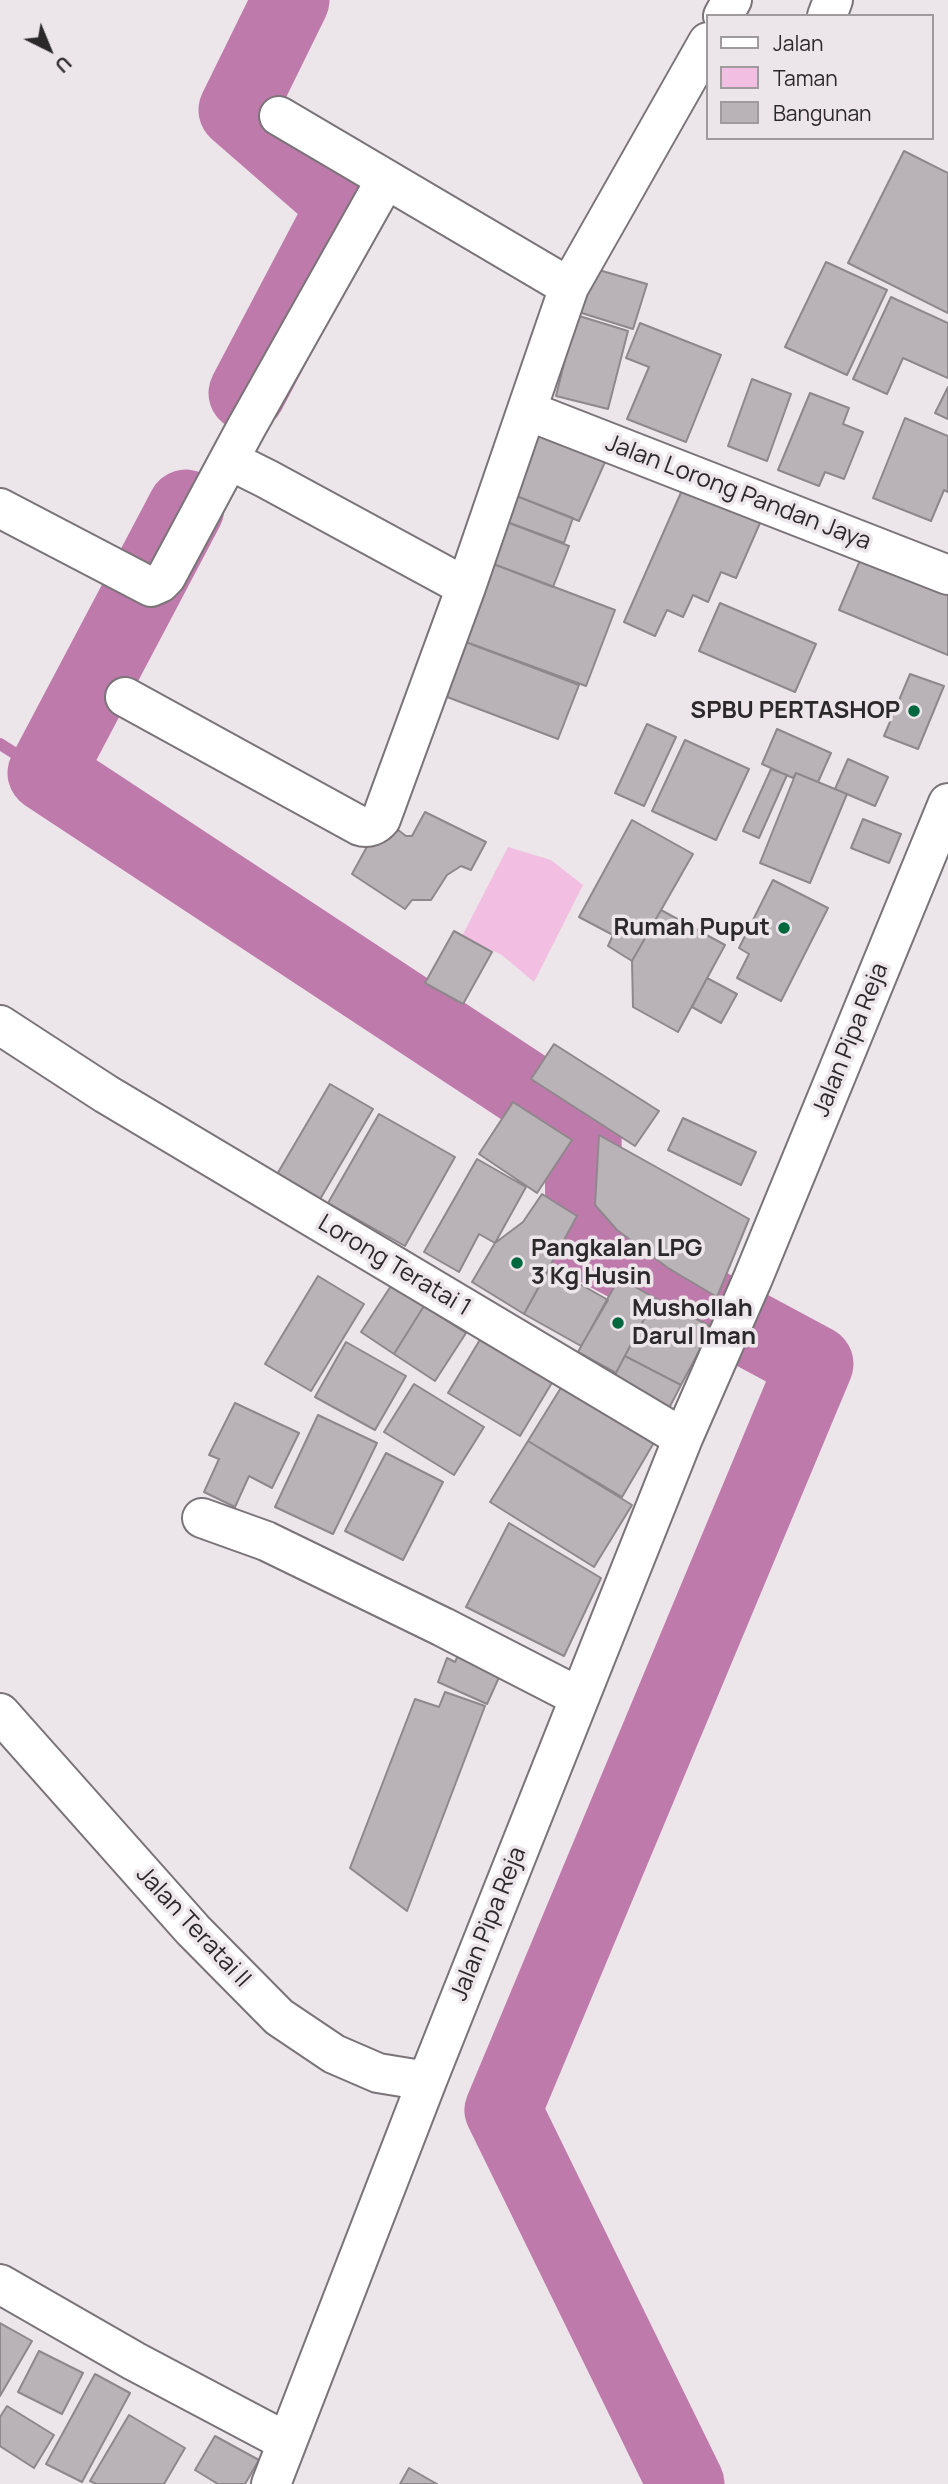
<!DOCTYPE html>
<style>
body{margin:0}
#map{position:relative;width:948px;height:2484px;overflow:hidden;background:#ece5ea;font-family:Manrope,sans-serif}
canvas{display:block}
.legend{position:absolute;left:706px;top:14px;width:228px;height:126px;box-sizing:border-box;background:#ece5ea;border:2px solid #9f9a9d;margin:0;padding:9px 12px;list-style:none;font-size:21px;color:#2b292a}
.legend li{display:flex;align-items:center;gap:14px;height:35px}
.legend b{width:35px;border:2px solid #9f9a9d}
.north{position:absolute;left:14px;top:14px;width:70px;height:70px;-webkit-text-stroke:5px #ece5ea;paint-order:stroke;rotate:137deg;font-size:19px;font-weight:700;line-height:28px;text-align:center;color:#2b292a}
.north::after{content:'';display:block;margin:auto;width:24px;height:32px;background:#2b292a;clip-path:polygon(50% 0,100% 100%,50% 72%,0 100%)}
</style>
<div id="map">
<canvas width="948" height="2484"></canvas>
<ul class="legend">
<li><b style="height:9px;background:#fff"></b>Jalan</li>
<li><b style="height:19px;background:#f2bfe3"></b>Taman</li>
<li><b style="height:19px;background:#b9b2b7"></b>Bangunan</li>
</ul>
<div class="north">U</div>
</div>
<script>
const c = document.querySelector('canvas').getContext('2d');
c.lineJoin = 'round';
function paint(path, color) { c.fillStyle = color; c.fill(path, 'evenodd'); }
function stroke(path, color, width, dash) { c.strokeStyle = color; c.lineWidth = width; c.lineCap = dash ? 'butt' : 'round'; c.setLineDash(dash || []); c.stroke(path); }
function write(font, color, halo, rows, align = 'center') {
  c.font = font + ' Manrope,sans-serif'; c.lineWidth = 7; c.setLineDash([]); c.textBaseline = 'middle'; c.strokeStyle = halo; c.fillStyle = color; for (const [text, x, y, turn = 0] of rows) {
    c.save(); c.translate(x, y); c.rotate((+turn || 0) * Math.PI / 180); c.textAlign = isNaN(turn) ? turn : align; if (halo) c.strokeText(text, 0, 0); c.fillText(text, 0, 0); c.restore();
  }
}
const green = new Path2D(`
 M 508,847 L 551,860 L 583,885 L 534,982 L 502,955 L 462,936 Z`);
const stream = new Path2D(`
 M 0,744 L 46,773`);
const river = new Path2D(`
 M 247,393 L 346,205 L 237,110 L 291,0
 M 186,508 L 46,773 L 583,1127 L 584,1240 L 815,1364 L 503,2110 L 686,2484`);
const building = new Path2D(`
 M 904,151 L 948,173 L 948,313 L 848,263 Z
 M 826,262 L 887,290 L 847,375 L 785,347 Z
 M 585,266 L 647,284 L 633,329 L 572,310 Z
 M 891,297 L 948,323 L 948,378 L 903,358 L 887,394 L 853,379 Z
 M 576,315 L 628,331 L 608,409 L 556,396 Z
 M 640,323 L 721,355 L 686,442 L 627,419 L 649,367 L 626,358 Z
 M 752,379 L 791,394 L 767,461 L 728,446 Z
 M 948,387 L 948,419 L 935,413 Z
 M 810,393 L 849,408 L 843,424 L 863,432 L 844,479 L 825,472 L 819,486 L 778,470 Z
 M 905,418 L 948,436 L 948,492 L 944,490 L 931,521 L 873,498 Z
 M 536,424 L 608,455 L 579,521 L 509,493 Z
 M 683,488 L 760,523 L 736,578 L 721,572 L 708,602 L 693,595 L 683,617 L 667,610 L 655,636 L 624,622 Z
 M 509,493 L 573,518 L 564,543 L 499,519 Z
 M 499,519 L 569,546 L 553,587 L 483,560 Z
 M 861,558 L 948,593 L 948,655 L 839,610 Z
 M 483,560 L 615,610 L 586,686 L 455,638 Z
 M 720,603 L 816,644 L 795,692 L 699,651 Z
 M 455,638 L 579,685 L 558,739 L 434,692 Z
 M 910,674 L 944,686 L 918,749 L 884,736 Z
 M 647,724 L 676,737 L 644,806 L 615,793 Z
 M 777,729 L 831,753 L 818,782 L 796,773 L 793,778 L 762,764 Z
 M 685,740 L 749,769 L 716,840 L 652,811 Z
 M 848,759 L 888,777 L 875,806 L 835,789 Z
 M 771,769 L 787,775 L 759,838 L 743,831 Z
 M 796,773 L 847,794 L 810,883 L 760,863 Z
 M 425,812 L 486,842 L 471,870 L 461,866 L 447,875 L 431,900 L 412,900 L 405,909 L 352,874 L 375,832 L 385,820 L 406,836 L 412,836 Z
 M 863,819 L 901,834 L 889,863 L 851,848 Z
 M 632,820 L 693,854 L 632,961 L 608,946 L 613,935 L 579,917 Z
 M 773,880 L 828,908 L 781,1001 L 737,978 L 749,954 L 739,948 Z
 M 661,910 L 725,945 L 678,1032 L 633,1007 L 632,961 Z
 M 454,931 L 492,952 L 463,1004 L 425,983 Z
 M 707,978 L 737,994 L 721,1023 L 692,1007 Z
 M 554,1044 L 659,1111 L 635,1146 L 531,1079 Z
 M 330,1084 L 373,1109 L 319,1201 L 276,1176 Z
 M 513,1102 L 572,1140 L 537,1193 L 479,1154 Z
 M 379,1114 L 455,1157 L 405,1246 L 328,1203 Z
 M 683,1118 L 756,1152 L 741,1185 L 668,1150 Z
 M 599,1135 L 749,1219 L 717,1297 L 668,1268 L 617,1230 L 595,1205 Z
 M 477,1159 L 526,1187 L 495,1243 L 479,1234 L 459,1272 L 424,1252 Z
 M 542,1194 L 577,1216 L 524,1314 L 472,1282 L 495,1243 L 523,1222 Z
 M 550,1267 L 608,1300 L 581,1346 L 524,1314 Z
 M 318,1276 L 364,1304 L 311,1391 L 265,1364 Z
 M 619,1278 L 655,1298 L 616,1373 L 578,1352 Z
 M 391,1286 L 424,1306 L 394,1354 L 361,1332 Z
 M 655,1298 L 712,1327 L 681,1385 L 625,1356 Z
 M 424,1306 L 466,1333 L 435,1381 L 394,1354 Z
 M 484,1333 L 556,1376 L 520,1436 L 448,1393 Z
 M 346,1342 L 406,1376 L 375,1430 L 315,1397 Z
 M 625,1356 L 681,1385 L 667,1412 L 611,1382 Z
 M 567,1378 L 659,1434 L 622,1497 L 528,1441 Z
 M 414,1384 L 484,1427 L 454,1475 L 384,1432 Z
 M 235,1403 L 299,1433 L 272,1488 L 249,1476 L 235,1507 L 204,1492 L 219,1459 L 209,1455 Z
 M 318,1415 L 377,1443 L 333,1534 L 275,1507 Z
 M 528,1441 L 632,1505 L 594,1567 L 490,1502 Z
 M 386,1453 L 443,1482 L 403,1560 L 345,1531 Z
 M 509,1523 L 601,1578 L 564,1656 L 466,1607 Z
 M 464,1643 L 505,1664 L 487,1704 L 438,1682 L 447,1658 L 455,1662 Z
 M 445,1692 L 485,1706 L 407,1911 L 350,1868 L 415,1699 L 439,1707 Z
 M 0,2323 L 32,2341 L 0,2396 Z
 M 39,2351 L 83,2373 L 62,2414 L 18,2392 Z
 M 95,2374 L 130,2393 L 82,2482 L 46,2464 Z
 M 7,2406 L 54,2435 L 34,2468 L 0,2446 L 0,2417 Z
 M 129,2415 L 185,2448 L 164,2484 L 96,2484 L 90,2481 Z
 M 215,2436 L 259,2460 L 245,2484 L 218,2484 L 195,2470 Z
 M 409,2468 L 437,2484 L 400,2484 Z`);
const minor = new Path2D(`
 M 723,16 L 732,0
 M 827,16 L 833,0
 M 279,116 L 569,287
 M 528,411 L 948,575
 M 229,460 L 267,479 L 466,587
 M 0,508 L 151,587 L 160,583 L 166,577 L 246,428 L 386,179
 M 125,697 L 360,826 C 368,829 376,825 381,819 L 466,587 L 569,287 L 708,42
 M 0,1025 L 106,1094 L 683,1438
 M 202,1518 L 266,1541 L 443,1627 L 579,1697
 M 0,1713 L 193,1930 L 279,2017 L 334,2054 L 378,2073 L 427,2081
 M 0,2284 L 134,2361 L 287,2442
 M 271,2484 L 427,2081 L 683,1438 L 753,1278 L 948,803`);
const markers = [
 [914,711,7,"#00683e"],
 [784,928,7,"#00683e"],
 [517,1263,7,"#00683e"],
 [618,1323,7,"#00683e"]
];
const streetNames = [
 ["Jalan Lorong Pandan Jaya",738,493,21],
 ["Jalan Pipa Reja",851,1040,-68],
 ["Lorong Teratai 1",394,1266,31],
 ["Jalan Pipa Reja",489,1924,-68],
 ["Jalan Teratai II",193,1927,47]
];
const poiNames = [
 ["SPBU PERTASHOP",900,711],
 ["Rumah Puput",770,928],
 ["Pangkalan LPG",531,1249,"left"],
 ["3 Kg Husin",531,1277,"left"],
 ["Mushollah",632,1309,"left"],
 ["Darul Iman",632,1337,"left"]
];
paint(green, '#f2bfe3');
stroke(stream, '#bf7aac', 12);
stroke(river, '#bf7aac', 77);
paint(building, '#b9b2b7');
stroke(building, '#8e888c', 2);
stroke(minor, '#7a7478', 42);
stroke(minor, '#fff', 38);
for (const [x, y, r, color] of markers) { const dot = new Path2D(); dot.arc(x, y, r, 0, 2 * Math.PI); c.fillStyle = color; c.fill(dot); stroke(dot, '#ece5ea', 2.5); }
write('24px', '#2b292a', '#ece5ea', streetNames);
write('bold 24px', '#2b292a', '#ece5ea', poiNames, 'right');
</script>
